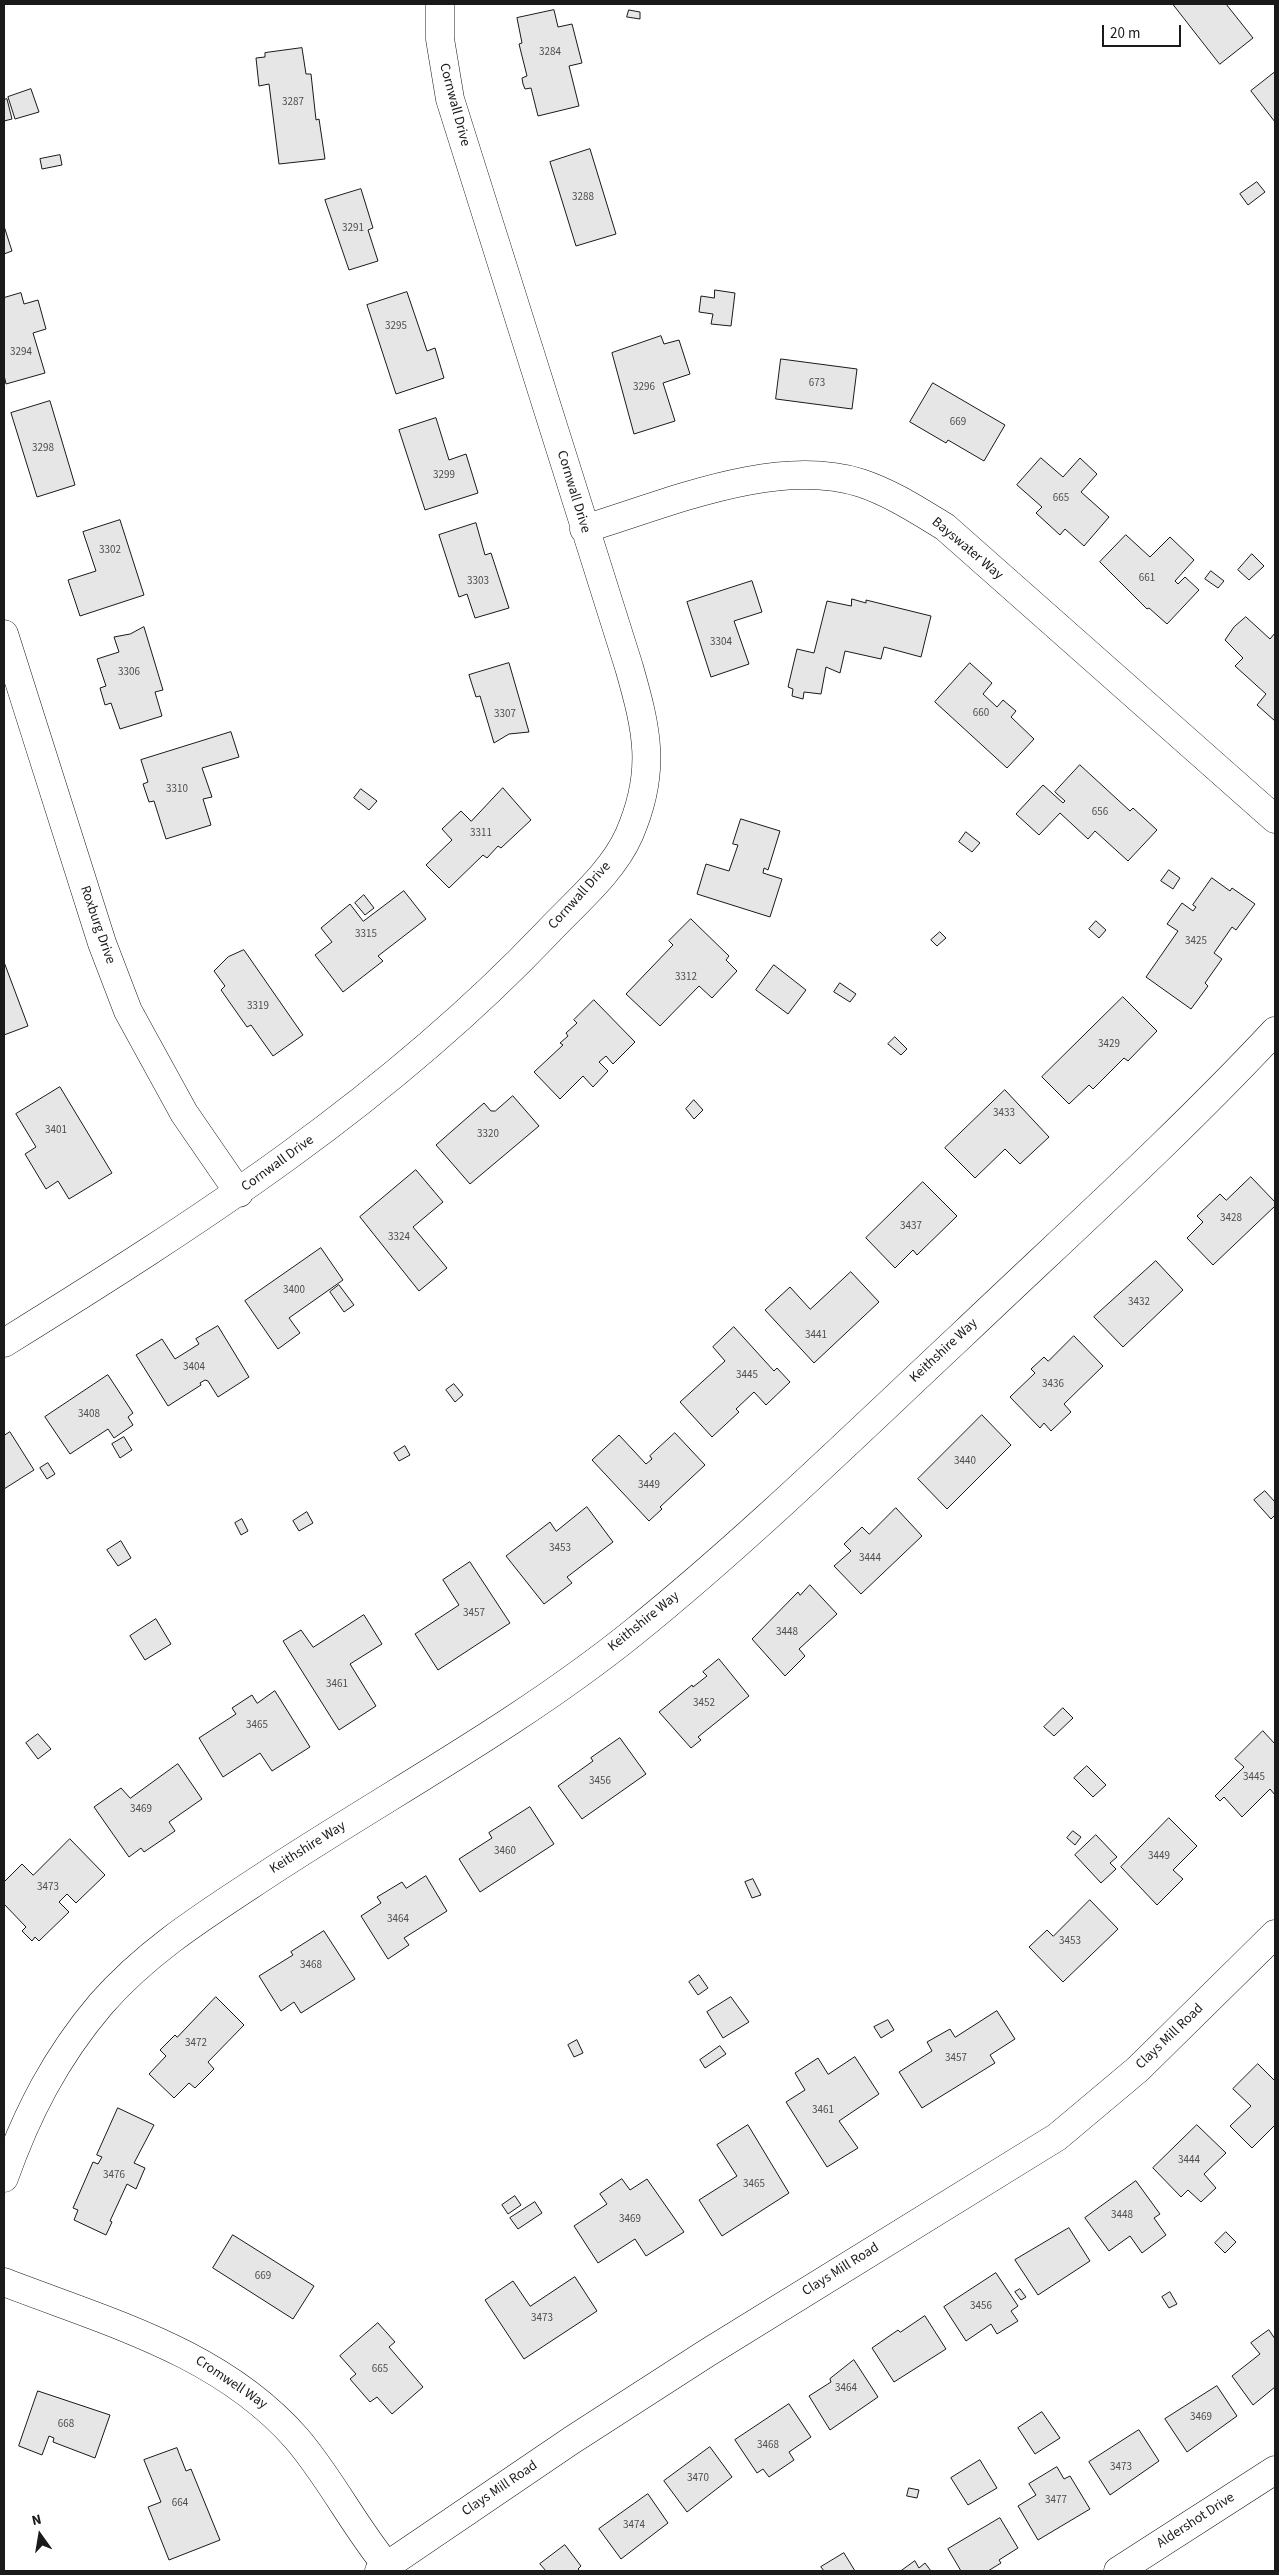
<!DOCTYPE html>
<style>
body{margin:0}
#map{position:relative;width:1279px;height:2575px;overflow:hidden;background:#fff;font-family:"Source Sans 3",sans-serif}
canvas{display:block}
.frame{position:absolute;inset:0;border:5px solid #1a1a1a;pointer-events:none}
.north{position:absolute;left:15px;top:2510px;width:50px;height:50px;-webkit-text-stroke:4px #fff;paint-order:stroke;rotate:347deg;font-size:14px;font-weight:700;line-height:20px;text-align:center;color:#1a1a1a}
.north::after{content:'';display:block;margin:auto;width:18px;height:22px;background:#1a1a1a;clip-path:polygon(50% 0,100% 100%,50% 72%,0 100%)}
.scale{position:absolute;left:1102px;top:25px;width:79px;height:22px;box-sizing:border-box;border:2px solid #1a1a1a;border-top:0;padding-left:6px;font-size:15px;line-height:18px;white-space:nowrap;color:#1a1a1a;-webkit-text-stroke:4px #fff;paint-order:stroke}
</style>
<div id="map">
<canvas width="1279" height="2575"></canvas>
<div class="frame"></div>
<div class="north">N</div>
<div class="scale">20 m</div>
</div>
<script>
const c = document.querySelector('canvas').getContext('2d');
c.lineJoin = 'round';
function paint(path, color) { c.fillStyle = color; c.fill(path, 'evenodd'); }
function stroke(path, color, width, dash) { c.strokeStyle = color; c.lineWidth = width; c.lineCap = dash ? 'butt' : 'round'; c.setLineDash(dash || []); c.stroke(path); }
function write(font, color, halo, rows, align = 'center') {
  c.font = font + ' "Source Sans 3",sans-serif'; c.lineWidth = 4; c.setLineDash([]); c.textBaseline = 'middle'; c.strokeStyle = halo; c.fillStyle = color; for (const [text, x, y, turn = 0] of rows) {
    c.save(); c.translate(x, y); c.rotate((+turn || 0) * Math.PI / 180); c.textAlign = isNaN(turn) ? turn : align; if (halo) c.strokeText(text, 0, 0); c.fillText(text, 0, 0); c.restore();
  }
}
const building = new Path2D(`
 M 1173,4 L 1226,4 L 1253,38 L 1220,64 Z
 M 554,10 L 558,27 L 572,24 L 582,63 L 569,66 L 579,106 L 538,116 L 531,88 L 525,89 L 523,84 L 522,78 L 527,76 L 519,44 L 522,43 L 517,18 Z
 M 629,10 L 640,12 L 640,19 L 627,17 Z
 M 302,48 L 306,74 L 311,74 L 316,120 L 319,119 L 325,159 L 279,164 L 269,84 L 259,86 L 256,58 L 265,57 L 265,53 Z
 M 1275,72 L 1275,122 L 1251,91 Z
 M 31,89 L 39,112 L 15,119 L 8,97 Z
 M 7,99 L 12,119 L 4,121 L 4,100 Z
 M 590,149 L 616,234 L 576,246 L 550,162 Z
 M 60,155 L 62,165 L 42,169 L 40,159 Z
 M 1257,182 L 1265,192 L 1248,205 L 1240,194 Z
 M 361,189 L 373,228 L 368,230 L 378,261 L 349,270 L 325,200 Z
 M 4,226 L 12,251 L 4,254 Z
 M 715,290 L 735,293 L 731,326 L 711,324 L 713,314 L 699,312 L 701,296 L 714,298 Z
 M 407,292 L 427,351 L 435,348 L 444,378 L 396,394 L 367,305 Z
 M 21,293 L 24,304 L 38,300 L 46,329 L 33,333 L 45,373 L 6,384 L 4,375 L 4,298 Z
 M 661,336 L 664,344 L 679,340 L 690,374 L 663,383 L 675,421 L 634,434 L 612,353 Z
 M 781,359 L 857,369 L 852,409 L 776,399 Z
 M 933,383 L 1005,425 L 984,461 L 948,440 L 946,443 L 910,422 Z
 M 50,401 L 75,485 L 37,497 L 11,413 Z
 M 436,418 L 449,460 L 466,454 L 478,493 L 425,510 L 399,430 Z
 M 1041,458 L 1063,477 L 1080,458 L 1097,474 L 1081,492 L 1109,517 L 1084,546 L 1065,529 L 1060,535 L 1036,513 L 1042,507 L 1017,485 Z
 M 120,520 L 144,595 L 80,616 L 68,580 L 96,571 L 83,532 Z
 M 476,523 L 485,555 L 491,553 L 509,608 L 475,618 L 467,594 L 459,597 L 439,535 Z
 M 1126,535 L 1150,557 L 1170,537 L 1194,560 L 1175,581 L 1178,584 L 1185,577 L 1199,590 L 1167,624 L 1149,608 L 1147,609 L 1100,562 Z
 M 1252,554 L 1264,566 L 1249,580 L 1238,570 Z
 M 1211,571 L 1224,581 L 1218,588 L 1205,579 Z
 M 752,581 L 762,612 L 734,621 L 749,664 L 711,677 L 687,602 Z
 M 852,599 L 866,603 L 866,600 L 931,616 L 921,657 L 884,647 L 881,659 L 845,651 L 840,673 L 826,667 L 821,694 L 804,692 L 803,699 L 792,696 L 793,689 L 788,687 L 797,649 L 814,653 L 827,601 L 851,606 Z
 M 1246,617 L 1270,639 L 1275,633 L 1275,721 L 1257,705 L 1266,694 L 1235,666 L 1243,658 L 1225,640 L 1234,627 Z
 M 144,627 L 163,690 L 155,692 L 162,716 L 120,729 L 111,703 L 105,705 L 100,688 L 106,686 L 97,659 L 119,652 L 114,637 L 130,634 Z
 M 509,663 L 529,732 L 509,734 L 494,743 L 480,696 L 476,697 L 469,675 Z
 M 970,663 L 992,683 L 983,694 L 997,707 L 1003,700 L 1016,711 L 1011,717 L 1034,739 L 1007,768 L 935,702 Z
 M 231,732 L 239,757 L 202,768 L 212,797 L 203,799 L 211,825 L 166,839 L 154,801 L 149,802 L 143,784 L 148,782 L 141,760 Z
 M 1080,765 L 1130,811 L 1133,808 L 1157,830 L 1128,861 L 1095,831 L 1088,839 L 1060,813 L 1039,835 L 1016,814 L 1043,785 L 1063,803 L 1065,801 L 1055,792 Z
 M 503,788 L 531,820 L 501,848 L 498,846 L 487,858 L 483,855 L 449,888 L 426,865 L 452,840 L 442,829 L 461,811 L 471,821 Z
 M 361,789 L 377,801 L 369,810 L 354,798 Z
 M 741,819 L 780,831 L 768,870 L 764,868 L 763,873 L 782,879 L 770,917 L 697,894 L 706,864 L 729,871 L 738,845 L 733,844 Z
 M 966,832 L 980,843 L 972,852 L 959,842 Z
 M 1169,870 L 1180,878 L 1173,889 L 1161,881 Z
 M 1212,878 L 1230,891 L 1232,888 L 1255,904 L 1236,930 L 1232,927 L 1214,953 L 1222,959 L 1205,983 L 1208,986 L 1191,1009 L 1146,977 L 1178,931 L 1167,924 L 1182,903 L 1193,911 L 1196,907 L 1193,905 Z
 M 404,891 L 426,919 L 378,956 L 383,961 L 343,992 L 315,955 L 332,942 L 321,928 L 350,904 L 363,921 Z
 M 364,895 L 374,908 L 365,915 L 355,903 Z
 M 691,919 L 729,956 L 726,960 L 737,971 L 712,998 L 699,986 L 660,1026 L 626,994 L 673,945 L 669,941 Z
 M 1096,921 L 1106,930 L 1099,938 L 1089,929 Z
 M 940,932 L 946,938 L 937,946 L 931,940 Z
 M 244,950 L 303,1035 L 273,1056 L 251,1025 L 247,1027 L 221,990 L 225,986 L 214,971 L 228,957 Z
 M 4,962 L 28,1026 L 4,1035 Z
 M 774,965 L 806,990 L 788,1014 L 756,990 Z
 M 840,983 L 856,994 L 850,1002 L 834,992 Z
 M 1123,997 L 1157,1031 L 1128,1061 L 1124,1058 L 1093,1089 L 1089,1085 L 1069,1104 L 1042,1077 Z
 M 594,1000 L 635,1042 L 613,1064 L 606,1056 L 599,1062 L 608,1071 L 593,1087 L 583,1076 L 560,1099 L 534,1072 L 563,1045 L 560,1043 L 568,1036 L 566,1033 L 577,1023 L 574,1020 Z
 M 895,1037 L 907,1049 L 901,1055 L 888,1044 Z
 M 60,1087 L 112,1173 L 69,1199 L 58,1181 L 46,1189 L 25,1154 L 36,1147 L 16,1114 Z
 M 1005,1090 L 1049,1137 L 1020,1164 L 1005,1149 L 975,1178 L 945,1148 Z
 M 513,1096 L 539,1126 L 470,1184 L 436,1145 L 484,1103 L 491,1111 L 495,1111 Z
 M 694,1100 L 703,1110 L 694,1119 L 686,1109 Z
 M 416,1170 L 443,1202 L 413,1227 L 447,1268 L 419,1291 L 360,1217 Z
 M 1251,1177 L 1275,1202 L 1275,1206 L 1213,1265 L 1187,1238 L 1203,1222 L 1197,1216 L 1220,1194 L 1226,1200 Z
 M 923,1182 L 957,1216 L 917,1255 L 913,1250 L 895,1268 L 866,1238 Z
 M 321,1248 L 343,1280 L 289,1318 L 300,1333 L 278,1349 L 245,1301 Z
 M 1156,1261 L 1183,1290 L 1123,1347 L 1094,1317 Z
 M 851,1272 L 879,1302 L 814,1363 L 765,1310 L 790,1287 L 810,1309 Z
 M 339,1285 L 354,1305 L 344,1312 L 330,1292 Z
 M 218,1326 L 249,1377 L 218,1397 L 208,1381 L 205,1380 L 200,1383 L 201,1385 L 168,1406 L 136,1355 L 162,1339 L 175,1359 L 199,1344 L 196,1339 Z
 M 734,1327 L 774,1371 L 777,1368 L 790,1382 L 766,1405 L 754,1392 L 736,1409 L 739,1412 L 712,1437 L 680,1402 L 725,1361 L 713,1347 Z
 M 1074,1336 L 1103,1366 L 1064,1404 L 1071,1412 L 1051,1431 L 1044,1423 L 1040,1428 L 1010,1397 L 1035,1373 L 1031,1369 L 1044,1357 L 1048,1361 Z
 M 108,1375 L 133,1413 L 128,1417 L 133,1425 L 114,1438 L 108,1429 L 70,1454 L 45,1417 Z
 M 454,1384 L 463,1395 L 455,1402 L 446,1390 Z
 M 982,1415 L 1011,1445 L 947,1509 L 918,1479 Z
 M 10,1432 L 34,1470 L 4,1489 L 4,1436 Z
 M 675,1433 L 705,1465 L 660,1507 L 662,1509 L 649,1521 L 592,1460 L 619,1435 L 646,1464 L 652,1459 L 650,1456 Z
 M 124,1437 L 132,1450 L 120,1458 L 112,1444 Z
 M 405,1446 L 410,1455 L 399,1461 L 394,1453 Z
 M 48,1463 L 55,1474 L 47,1479 L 40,1468 Z
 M 1265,1491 L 1275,1502 L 1275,1515 L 1271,1519 L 1254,1500 Z
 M 587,1507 L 613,1542 L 567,1577 L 572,1583 L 544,1604 L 506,1556 L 550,1522 L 556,1531 Z
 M 896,1508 L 922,1536 L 861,1594 L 834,1566 L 851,1551 L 844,1544 L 862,1527 L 869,1534 Z
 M 307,1512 L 313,1523 L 299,1531 L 293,1521 Z
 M 242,1519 L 248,1531 L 241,1535 L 235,1523 Z
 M 121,1541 L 131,1558 L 118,1566 L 107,1550 Z
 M 470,1562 L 510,1623 L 438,1670 L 415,1634 L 459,1605 L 443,1580 Z
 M 810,1585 L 837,1614 L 799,1649 L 805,1656 L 785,1676 L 752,1639 L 798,1592 L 800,1595 Z
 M 364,1615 L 382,1644 L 350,1664 L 376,1706 L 339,1730 L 283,1641 L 301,1630 L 313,1647 Z
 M 156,1619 L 171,1644 L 145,1660 L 130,1636 Z
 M 719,1659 L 749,1696 L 698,1737 L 701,1740 L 691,1748 L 659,1712 L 692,1685 L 693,1687 L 707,1676 L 703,1672 Z
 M 275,1691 L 310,1747 L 272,1771 L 260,1753 L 223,1777 L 199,1738 L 236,1714 L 232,1708 L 252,1695 L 257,1703 Z
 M 1063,1708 L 1073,1718 L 1054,1736 L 1044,1727 Z
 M 1263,1731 L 1275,1744 L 1275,1795 L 1270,1789 L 1242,1817 L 1224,1797 L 1220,1801 L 1215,1796 L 1244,1767 L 1235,1759 Z
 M 38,1734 L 51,1749 L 38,1759 L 26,1743 Z
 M 620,1738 L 646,1774 L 582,1819 L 558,1786 L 593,1761 L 591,1758 Z
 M 178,1764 L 202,1799 L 169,1822 L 175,1831 L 144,1852 L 141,1848 L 129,1857 L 94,1807 L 121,1788 L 130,1798 Z
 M 1087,1766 L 1106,1785 L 1093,1797 L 1074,1778 Z
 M 530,1807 L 554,1844 L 480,1892 L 459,1859 L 492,1838 L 489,1833 Z
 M 1169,1818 L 1197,1846 L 1173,1870 L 1183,1879 L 1157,1905 L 1121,1867 Z
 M 1073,1831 L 1081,1837 L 1075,1845 L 1067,1838 Z
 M 1096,1835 L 1117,1857 L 1110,1863 L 1116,1869 L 1101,1883 L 1075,1855 Z
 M 70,1839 L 105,1875 L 76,1903 L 67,1894 L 59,1902 L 69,1912 L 39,1941 L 35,1937 L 32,1941 L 22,1931 L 26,1927 L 4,1904 L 4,1882 L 22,1864 L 33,1875 Z
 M 426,1876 L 447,1911 L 404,1938 L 409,1945 L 388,1959 L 361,1916 L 381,1903 L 377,1897 L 402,1882 L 406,1888 Z
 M 753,1879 L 761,1895 L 752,1898 L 745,1882 Z
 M 1090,1900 L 1118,1929 L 1063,1982 L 1029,1947 L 1047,1930 L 1053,1936 Z
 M 324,1931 L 355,1979 L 301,2013 L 294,2002 L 281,2011 L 259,1976 L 293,1955 L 291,1952 Z
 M 699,1975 L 708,1988 L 698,1995 L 689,1982 Z
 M 216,1997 L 244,2025 L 208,2062 L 214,2069 L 195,2088 L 189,2083 L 174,2098 L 149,2074 L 166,2056 L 160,2050 L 175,2035 L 177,2037 Z
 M 731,1997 L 749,2022 L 723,2038 L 707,2012 Z
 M 997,2011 L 1015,2039 L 990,2055 L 995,2063 L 922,2108 L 899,2072 L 932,2051 L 927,2042 L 950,2029 L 955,2037 Z
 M 888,2020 L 894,2030 L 881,2038 L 874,2027 Z
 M 577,2040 L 583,2053 L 574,2057 L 568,2045 Z
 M 720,2046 L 726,2054 L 705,2068 L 700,2060 Z
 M 855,2057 L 879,2094 L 839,2121 L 858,2148 L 827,2167 L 786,2102 L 805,2090 L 795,2073 L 818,2058 L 828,2074 Z
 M 1258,2064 L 1275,2081 L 1275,2125 L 1252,2148 L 1230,2126 L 1251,2106 L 1233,2089 Z
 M 118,2108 L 154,2125 L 134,2163 L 145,2168 L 136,2189 L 127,2184 L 110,2221 L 112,2222 L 106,2235 L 74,2220 L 78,2210 L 73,2208 L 93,2162 L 98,2164 L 102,2157 L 97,2155 Z
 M 748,2125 L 789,2193 L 722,2236 L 699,2200 L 737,2176 L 717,2145 Z
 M 1197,2125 L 1226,2153 L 1204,2174 L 1216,2188 L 1201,2202 L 1188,2190 L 1181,2197 L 1153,2168 Z
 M 622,2179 L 630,2190 L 647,2179 L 684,2232 L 646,2256 L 635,2239 L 598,2263 L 574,2226 L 607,2204 L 600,2194 Z
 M 1136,2181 L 1160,2214 L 1154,2218 L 1166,2235 L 1142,2253 L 1130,2236 L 1109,2251 L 1085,2218 Z
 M 515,2196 L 521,2205 L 508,2214 L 502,2205 Z
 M 535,2202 L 542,2213 L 518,2229 L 510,2218 Z
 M 1069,2228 L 1090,2261 L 1038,2295 L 1015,2260 Z
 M 1226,2232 L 1236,2242 L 1225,2253 L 1215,2243 Z
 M 233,2235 L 314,2286 L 293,2319 L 213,2268 Z
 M 996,2273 L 1018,2306 L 1011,2311 L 1018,2321 L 997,2334 L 991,2324 L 966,2341 L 944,2307 Z
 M 575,2277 L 597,2311 L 524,2359 L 485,2300 L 513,2281 L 530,2306 Z
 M 1020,2289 L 1026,2297 L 1021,2300 L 1015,2292 Z
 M 1170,2292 L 1177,2304 L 1169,2308 L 1162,2297 Z
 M 925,2316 L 946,2349 L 894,2382 L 872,2348 L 898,2330 L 900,2332 Z
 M 378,2323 L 395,2342 L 389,2347 L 423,2387 L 392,2414 L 377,2397 L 370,2402 L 350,2379 L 356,2374 L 340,2356 Z
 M 1269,2330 L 1275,2339 L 1275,2387 L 1253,2405 L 1232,2376 L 1260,2354 L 1251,2343 Z
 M 854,2360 L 878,2397 L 830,2430 L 809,2396 L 831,2382 L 830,2379 Z
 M 1217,2386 L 1237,2416 L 1187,2452 L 1165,2419 Z
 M 38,2391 L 110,2415 L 95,2458 L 53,2442 L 54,2438 L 49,2436 L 42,2455 L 19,2446 Z
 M 789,2404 L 811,2437 L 789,2452 L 794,2460 L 769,2477 L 763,2469 L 757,2473 L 735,2440 Z
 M 1042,2412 L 1060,2438 L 1035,2454 L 1018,2428 Z
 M 1139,2430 L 1159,2461 L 1110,2495 L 1089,2462 Z
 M 710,2447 L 732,2477 L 687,2512 L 664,2481 Z
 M 177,2448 L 186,2471 L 191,2469 L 220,2540 L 169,2560 L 148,2507 L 161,2502 L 144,2460 Z
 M 980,2460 L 997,2488 L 968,2505 L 951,2478 Z
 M 1057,2467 L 1064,2479 L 1070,2476 L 1090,2509 L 1038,2540 L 1018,2506 L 1036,2495 L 1029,2484 Z
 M 909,2488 L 919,2490 L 917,2498 L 907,2496 Z
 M 648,2494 L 668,2523 L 621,2559 L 599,2529 Z
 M 1000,2518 L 1018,2548 L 999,2560 L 1001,2563 L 988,2571 L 961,2571 L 948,2549 Z
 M 565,2545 L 581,2566 L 578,2569 L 580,2571 L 546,2571 L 540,2564 Z
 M 844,2553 L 855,2571 L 824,2571 L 821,2567 Z
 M 915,2561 L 919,2568 L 925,2563 L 931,2571 L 901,2571 Z`);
const minor = new Path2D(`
 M 584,529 C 667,504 775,456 861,483 C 891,493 917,510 945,527 L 1275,819
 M 4,634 L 102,943 L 128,1011 L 184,1113 L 239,1193
 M 4,1343 C 199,1222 387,1101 547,933 C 575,903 612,873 629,835 C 657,771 647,730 629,667 L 450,99 L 440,39 L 440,4
 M 4,2178 C 27,2113 56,2057 101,2004 C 150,1948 210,1912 272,1871 C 393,1792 521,1723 634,1632 C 749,1539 855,1435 963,1334 C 1068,1234 1176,1137 1275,1031
 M 4,2282 C 107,2322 221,2352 297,2439 C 332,2480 356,2530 391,2571
 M 1118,2571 L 1275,2470`);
const major = new Path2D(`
 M 379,2571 L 572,2440 L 707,2353 L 1057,2137 L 1138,2069 L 1275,1934`);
const numberNames = [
 ["3284",550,53],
 ["3287",293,103],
 ["3288",583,198],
 ["3291",353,229],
 ["3295",396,327],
 ["3294",21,353],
 ["673",817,384],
 ["3296",644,388],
 ["669",958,423],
 ["3298",43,449],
 ["3299",444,476],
 ["665",1061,499],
 ["3302",110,551],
 ["661",1147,579],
 ["3303",478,582],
 ["3304",721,643],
 ["3306",129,673],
 ["660",981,714],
 ["3307",505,715],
 ["3310",177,790],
 ["656",1100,813],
 ["3311",481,834],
 ["3315",366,935],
 ["3425",1196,942],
 ["3312",686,978],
 ["3319",258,1007],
 ["3429",1109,1045],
 ["3433",1004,1114],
 ["3401",56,1131],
 ["3320",488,1135],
 ["3428",1231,1219],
 ["3437",911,1227],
 ["3324",399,1238],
 ["3400",294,1291],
 ["3432",1139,1303],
 ["3441",816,1336],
 ["3404",194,1368],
 ["3445",747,1376],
 ["3436",1053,1385],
 ["3408",89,1415],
 ["3440",965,1462],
 ["3449",649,1486],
 ["3453",560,1549],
 ["3444",870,1559],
 ["3457",474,1614],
 ["3448",787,1633],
 ["3461",337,1685],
 ["3452",704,1704],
 ["3465",257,1726],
 ["3445",1254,1778],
 ["3456",600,1782],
 ["3469",141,1810],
 ["3460",505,1852],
 ["3449",1159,1857],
 ["3473",48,1888],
 ["3464",398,1920],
 ["3453",1070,1942],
 ["3468",311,1966],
 ["3472",196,2044],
 ["3457",956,2059],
 ["3461",823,2111],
 ["3444",1189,2161],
 ["3476",114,2176],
 ["3465",754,2185],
 ["3448",1122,2216],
 ["3469",630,2220],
 ["669",263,2277],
 ["3456",981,2307],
 ["3473",542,2319],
 ["665",380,2370],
 ["3464",846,2389],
 ["3469",1201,2418],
 ["668",66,2425],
 ["3468",768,2446],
 ["3473",1121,2468],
 ["3470",698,2479],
 ["3477",1056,2501],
 ["664",180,2504],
 ["3474",634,2526]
];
const streetNames = [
 ["Cornwall Drive",454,105,75],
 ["Cornwall Drive",573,492,73],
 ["Bayswater Way",967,549,40],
 ["Cornwall Drive",580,896,-48],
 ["Roxburg Drive",97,925,71],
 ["Cornwall Drive",278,1164,-36],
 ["Keithshire Way",944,1351,-43],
 ["Keithshire Way",644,1622,-39],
 ["Keithshire Way",308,1848,-32],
 ["Clays Mill Road",1170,2037,-44],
 ["Clays Mill Road",841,2270,-32],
 ["Cromwell Way",231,2383,34],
 ["Clays Mill Road",500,2489,-34],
 ["Aldershot Drive",1196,2521,-33]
];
paint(building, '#e6e6e6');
stroke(building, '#1a1a1a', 1);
stroke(minor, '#1a1a1a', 29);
stroke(major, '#1a1a1a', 29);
stroke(minor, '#fff', 28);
stroke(major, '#fff', 28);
write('11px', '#4d4d4d', null, numberNames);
write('14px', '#1a1a1a', '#fff', streetNames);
</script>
